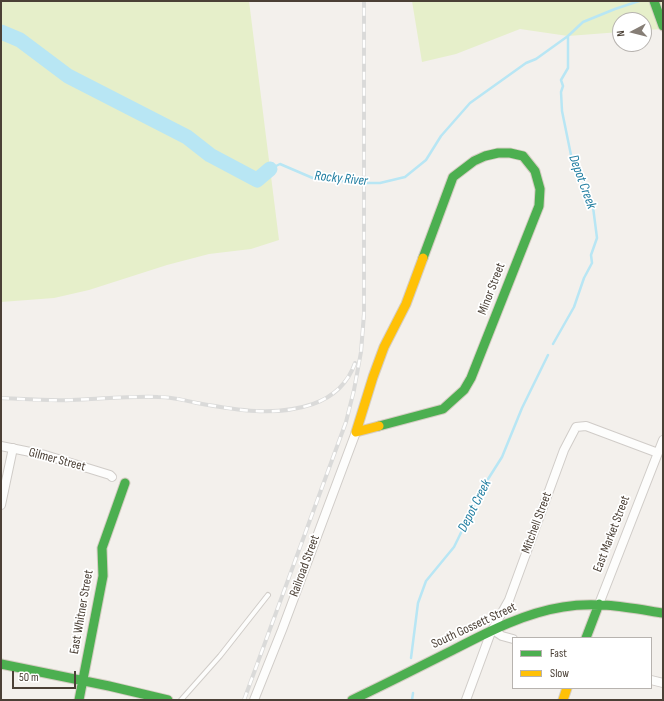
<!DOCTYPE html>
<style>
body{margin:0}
#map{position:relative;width:664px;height:701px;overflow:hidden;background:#f3f0ec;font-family:"Sofia Sans Condensed",sans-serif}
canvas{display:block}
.frame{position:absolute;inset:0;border:2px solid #4b4036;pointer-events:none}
.legend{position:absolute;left:512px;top:637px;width:140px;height:52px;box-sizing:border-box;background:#fff;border:1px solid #b7b3af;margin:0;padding:5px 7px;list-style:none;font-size:12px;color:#4b4036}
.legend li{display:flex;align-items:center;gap:8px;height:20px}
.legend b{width:20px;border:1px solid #b7b3af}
.north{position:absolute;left:612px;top:12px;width:40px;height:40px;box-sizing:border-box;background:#fff;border:1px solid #b7b3af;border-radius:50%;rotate:263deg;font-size:11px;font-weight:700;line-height:16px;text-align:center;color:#4b4036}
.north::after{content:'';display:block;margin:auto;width:14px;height:18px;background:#867e76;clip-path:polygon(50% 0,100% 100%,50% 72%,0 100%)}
.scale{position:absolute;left:12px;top:671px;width:64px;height:18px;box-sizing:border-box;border:2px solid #4b4036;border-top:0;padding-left:5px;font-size:12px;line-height:14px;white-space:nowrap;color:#4b4036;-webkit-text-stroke:3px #fff;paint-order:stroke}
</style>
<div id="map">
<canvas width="664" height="701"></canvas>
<div class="frame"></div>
<ul class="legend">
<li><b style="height:5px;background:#4caf50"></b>Fast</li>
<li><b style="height:5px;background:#ffc107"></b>Slow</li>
</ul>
<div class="north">N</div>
<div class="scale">50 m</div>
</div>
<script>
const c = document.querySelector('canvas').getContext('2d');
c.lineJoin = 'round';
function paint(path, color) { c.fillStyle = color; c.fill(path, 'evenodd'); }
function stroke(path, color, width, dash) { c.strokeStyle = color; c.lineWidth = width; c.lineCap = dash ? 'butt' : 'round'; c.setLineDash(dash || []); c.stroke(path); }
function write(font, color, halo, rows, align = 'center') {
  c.font = font + ' "Sofia Sans Condensed",sans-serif'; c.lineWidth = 3.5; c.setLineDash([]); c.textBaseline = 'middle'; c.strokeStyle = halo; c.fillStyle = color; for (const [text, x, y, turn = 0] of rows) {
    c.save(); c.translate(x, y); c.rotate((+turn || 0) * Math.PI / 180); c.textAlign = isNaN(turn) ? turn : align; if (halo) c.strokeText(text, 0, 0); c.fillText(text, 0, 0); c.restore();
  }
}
const green = new Path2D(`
 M 1,1 L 249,1 L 279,240 L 251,249 L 209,254 L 167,265 L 89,290 L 54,298 L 1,302 Z
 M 412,1 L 663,1 L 663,29 L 644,30 L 644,20 L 620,20 L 620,32 L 568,36 L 520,29 L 456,54 L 422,62 Z`);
const stream = new Path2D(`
 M 270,169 L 280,164 L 315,179 L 364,183 L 380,183 L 405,177 L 426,160 L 441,136 L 470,103 L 526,63 L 536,59 L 568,36 L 583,22 L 615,9 L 639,1
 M 553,344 L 574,307 L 584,278 L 592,263 L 591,255 L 597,238 L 593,207 L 582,178 L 572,160 L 562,111 L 561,92 L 563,86 L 561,80 L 568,68 L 568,36
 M 411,658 L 418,603 L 426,581 L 454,547 L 475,504 L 478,495 L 502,457 L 522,408 L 548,355
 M 412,700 L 413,693`);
const river = new Path2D(`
 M 1,32 L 20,40 L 68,76 L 187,137 L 210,155 L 257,180 L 270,169`);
const lane = new Path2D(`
 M 181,700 L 220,656 L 268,595`);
const street = new Path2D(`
 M 1,446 L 45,455 L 110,475 L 112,477
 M 1,505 L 13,448
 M 599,604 L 663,440
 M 493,630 L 502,636 L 513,639
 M 651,680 L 663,683
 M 254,700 L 282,630 L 356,432
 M 466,700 L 491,632 L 509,600 L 564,450 L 576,427 L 586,426 L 658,453`);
const fast = new Path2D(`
 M 654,1 L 663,26
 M 423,258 L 453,177 L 474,161 L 485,156 L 498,153
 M 379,426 L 443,409 L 464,390 L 471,378 L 539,206 L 540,189 L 535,171 L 523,156 L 510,153 L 498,153
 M 586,638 L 599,604
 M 1,664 L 109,686 L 168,700
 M 79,700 L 103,576 L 102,548 L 125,483
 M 352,700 C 386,684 419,667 453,650 C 488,632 524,613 563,607 C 597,601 630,608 663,613`);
const slow = new Path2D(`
 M 379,426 L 356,432 L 373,377 L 384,347 L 406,304 L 423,258
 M 563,700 L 567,688`);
const rail = new Path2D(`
 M 1,398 C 24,399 47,401 71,400 C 100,399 129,396 158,397 C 171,397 184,400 197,403 C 236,410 275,417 313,404 C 333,397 348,383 355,363
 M 244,700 L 346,422 L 354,390 L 361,352 L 364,314 L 364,1`);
const streetNames = [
 ["Minor Street",492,289,-69],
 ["Gilmer Street",57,460,15],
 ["Mitchell Street",537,523,-70],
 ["East Market Street",612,534,-69],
 ["Railroad Street",305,566,-70],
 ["East Whitner Street",82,612,-80],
 ["South Gossett Street",474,626,-25]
];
const waterNames = [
 ["Rocky River",341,179,6],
 ["Depot Creek",582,182,70],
 ["Depot Creek",475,506,-63]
];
paint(green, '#e6efca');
stroke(stream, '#b8e6f4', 2.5);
stroke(river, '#b8e6f4', 15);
stroke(lane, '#d0ccc8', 6);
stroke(street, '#d0ccc8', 10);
stroke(fast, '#d5cdc3', 11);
stroke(slow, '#d5cdc3', 11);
stroke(lane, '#fdfdfc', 4);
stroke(street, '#fdfdfc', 8);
stroke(fast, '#4caf50', 9);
stroke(slow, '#ffc107', 9);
stroke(rail, '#dadad9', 4);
stroke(rail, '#fff', 2.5, [8]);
write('13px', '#4b4036', '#fff', streetNames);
write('italic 14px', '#1f7da0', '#fff', waterNames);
</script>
